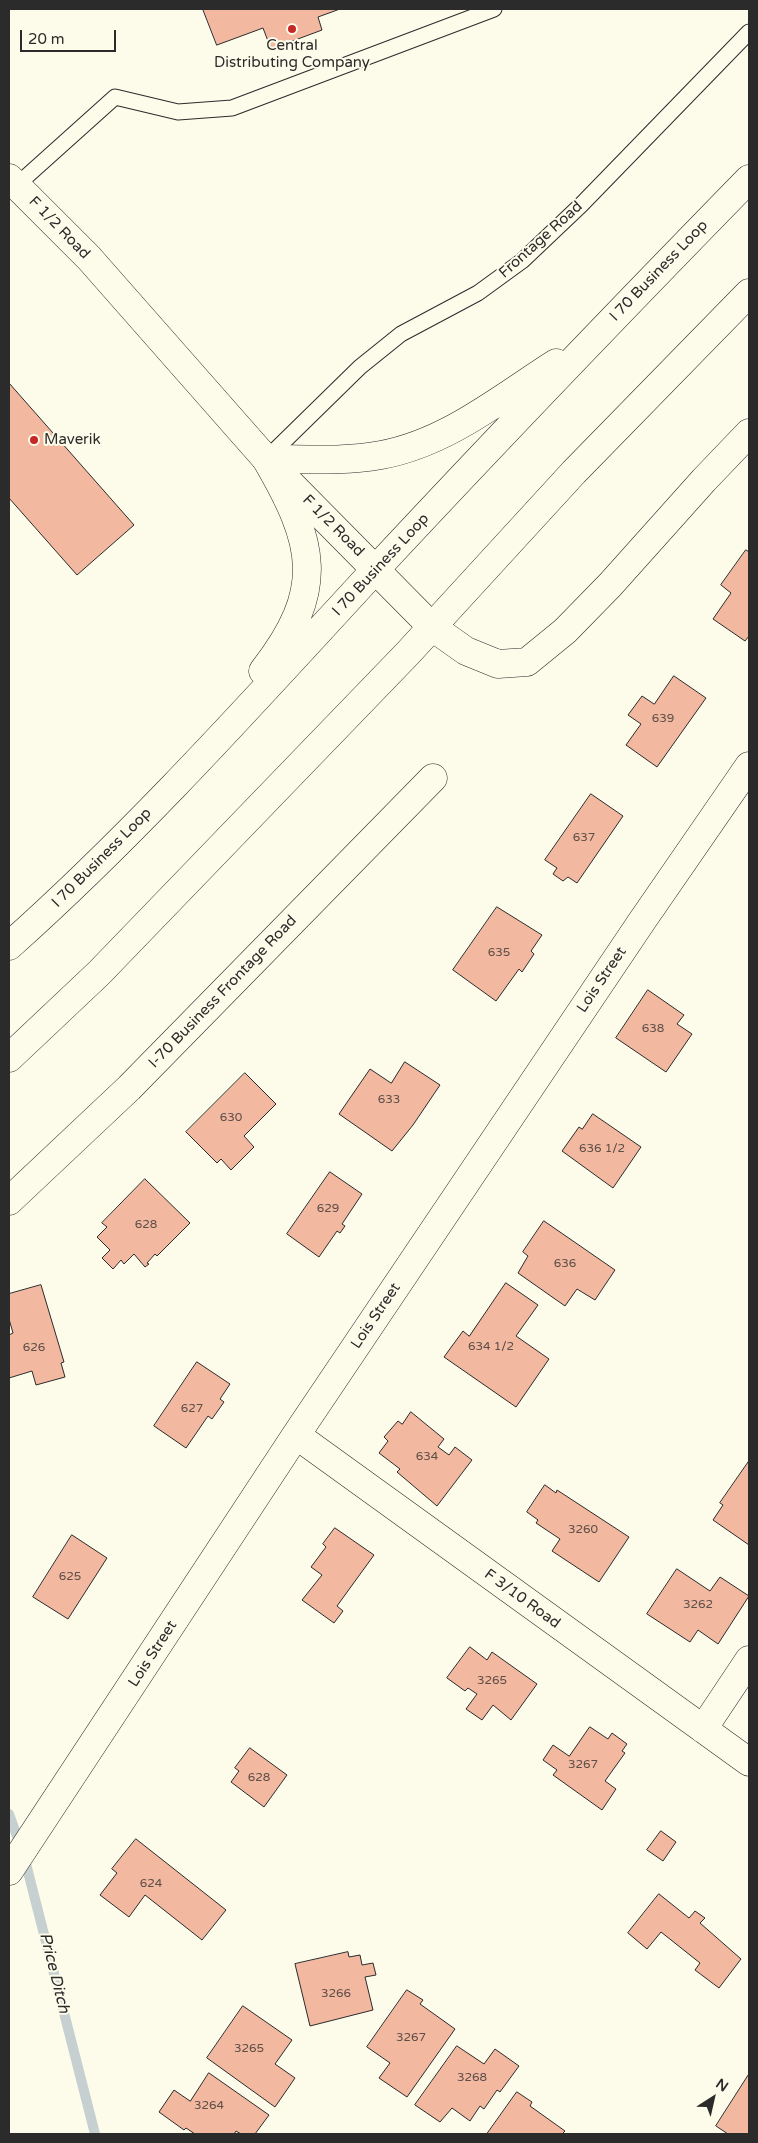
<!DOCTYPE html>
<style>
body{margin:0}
#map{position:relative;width:758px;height:2143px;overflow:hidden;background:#fdfbea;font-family:"Varela Round",sans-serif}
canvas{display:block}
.frame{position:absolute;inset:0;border:10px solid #2b2b2b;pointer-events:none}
.north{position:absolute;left:688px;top:2073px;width:50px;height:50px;-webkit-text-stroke:4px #fdfbea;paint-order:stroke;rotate:35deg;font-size:14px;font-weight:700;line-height:20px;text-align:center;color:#2b2b2b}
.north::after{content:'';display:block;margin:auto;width:18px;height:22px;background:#2b2b2b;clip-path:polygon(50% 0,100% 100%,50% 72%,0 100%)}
.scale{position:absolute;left:20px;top:30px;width:96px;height:22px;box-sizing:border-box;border:2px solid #2b2b2b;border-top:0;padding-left:6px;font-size:15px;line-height:18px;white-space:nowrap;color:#2b2b2b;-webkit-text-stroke:4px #fdfbea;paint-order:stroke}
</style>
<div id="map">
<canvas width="758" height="2143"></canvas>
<div class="frame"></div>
<div class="north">N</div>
<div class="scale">20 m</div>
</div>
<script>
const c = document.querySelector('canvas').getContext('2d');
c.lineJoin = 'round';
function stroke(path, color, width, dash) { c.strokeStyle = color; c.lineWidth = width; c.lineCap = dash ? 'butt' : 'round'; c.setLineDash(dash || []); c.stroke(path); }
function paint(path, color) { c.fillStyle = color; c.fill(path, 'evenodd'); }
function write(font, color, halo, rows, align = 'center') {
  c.font = font + ' "Varela Round",sans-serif'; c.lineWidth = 4; c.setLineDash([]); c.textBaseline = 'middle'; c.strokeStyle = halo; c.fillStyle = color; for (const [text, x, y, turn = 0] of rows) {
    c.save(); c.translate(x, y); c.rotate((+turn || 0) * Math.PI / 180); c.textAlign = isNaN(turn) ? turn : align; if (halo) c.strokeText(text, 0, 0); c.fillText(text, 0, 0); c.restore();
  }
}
const stream = new Path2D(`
 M 9,1814 L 24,1856 L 95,2134`);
const building = new Path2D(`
 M 203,9 L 340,9 L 318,17 L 322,30 L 271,49 L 263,28 L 217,45 Z
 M 9,383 L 134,525 L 77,575 L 9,498 Z
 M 746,550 L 749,552 L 749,636 L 745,641 L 713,619 L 731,593 L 721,585 Z
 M 674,676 L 706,698 L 657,767 L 626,745 L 641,724 L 628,715 L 642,696 L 654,704 Z
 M 591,794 L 623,816 L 577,883 L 568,877 L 563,881 L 553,874 L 557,868 L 545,860 Z
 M 497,907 L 542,935 L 531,951 L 534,954 L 522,972 L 519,969 L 496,1001 L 453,970 Z
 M 648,990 L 684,1015 L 677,1024 L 692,1034 L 666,1072 L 616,1038 Z
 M 405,1062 L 440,1085 L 413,1125 L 392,1151 L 339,1114 L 370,1069 L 391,1083 Z
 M 245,1073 L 276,1104 L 244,1136 L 254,1147 L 231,1170 L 221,1159 L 217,1163 L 186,1132 Z
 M 593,1114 L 641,1147 L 613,1188 L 562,1151 L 579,1127 L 582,1129 Z
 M 330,1172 L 362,1194 L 342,1224 L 345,1226 L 340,1233 L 337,1231 L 319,1257 L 287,1234 Z
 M 145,1179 L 190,1223 L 157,1256 L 155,1254 L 147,1263 L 149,1264 L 145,1267 L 134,1254 L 124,1264 L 121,1260 L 113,1269 L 102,1258 L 110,1250 L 97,1237 L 107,1227 L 102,1223 Z
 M 544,1221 L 615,1270 L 595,1300 L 577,1289 L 565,1306 L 518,1273 L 528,1256 L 523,1252 Z
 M 506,1283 L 538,1305 L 516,1336 L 549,1359 L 516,1407 L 444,1357 L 463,1331 L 469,1336 Z
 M 41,1285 L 64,1362 L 61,1363 L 65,1377 L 36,1385 L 32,1371 L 9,1378 L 9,1335 L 13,1333 L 9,1319 L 9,1294 Z
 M 197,1362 L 230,1384 L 220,1399 L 224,1402 L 212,1419 L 208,1416 L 186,1448 L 154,1426 Z
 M 411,1412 L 444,1439 L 438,1447 L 449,1455 L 455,1447 L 472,1460 L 437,1506 L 397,1472 L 400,1469 L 379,1453 L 388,1441 L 384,1437 L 398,1421 L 402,1424 Z
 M 749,1461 L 749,1545 L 713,1520 L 723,1505 L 720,1503 Z
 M 545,1485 L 556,1493 L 557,1490 L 629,1537 L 599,1582 L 552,1551 L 560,1539 L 536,1523 L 538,1520 L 527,1512 Z
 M 335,1528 L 374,1555 L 337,1606 L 343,1611 L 334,1623 L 302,1600 L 322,1575 L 311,1567 L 326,1547 L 323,1544 Z
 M 72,1535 L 107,1558 L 68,1619 L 33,1597 Z
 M 677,1569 L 710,1591 L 720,1577 L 749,1596 L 718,1644 L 698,1630 L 690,1642 L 647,1614 Z
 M 470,1647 L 487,1660 L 492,1652 L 537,1684 L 511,1720 L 493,1705 L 482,1720 L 466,1709 L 477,1694 L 468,1688 L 465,1691 L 447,1678 Z
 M 590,1727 L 608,1739 L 612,1733 L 627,1744 L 622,1751 L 625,1753 L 605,1781 L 616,1789 L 602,1810 L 553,1775 L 557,1770 L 543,1760 L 553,1745 L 569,1756 Z
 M 250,1748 L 287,1775 L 264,1807 L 231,1782 L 239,1771 L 235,1768 Z
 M 661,1831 L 676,1842 L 663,1861 L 647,1850 Z
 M 136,1839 L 226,1910 L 202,1940 L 145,1895 L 129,1917 L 100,1895 L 117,1873 L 112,1869 Z
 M 659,1894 L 689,1918 L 695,1911 L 705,1918 L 700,1923 L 741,1959 L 719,1988 L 695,1970 L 700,1963 L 661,1932 L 647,1949 L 628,1933 Z
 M 348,1952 L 349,1957 L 360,1955 L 362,1965 L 373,1963 L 376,1975 L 365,1977 L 373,2010 L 310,2026 L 295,1964 Z
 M 407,1990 L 423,2000 L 420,2004 L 455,2029 L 407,2097 L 379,2078 L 390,2063 L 367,2047 Z
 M 243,2006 L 292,2040 L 275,2064 L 295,2078 L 275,2107 L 207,2058 Z
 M 457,2046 L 484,2064 L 495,2049 L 519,2066 L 500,2092 L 497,2090 L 484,2109 L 480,2106 L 470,2121 L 452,2108 L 440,2122 L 415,2105 Z
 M 209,2073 L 269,2115 L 255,2134 L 241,2134 L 236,2131 L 234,2134 L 195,2134 L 186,2128 L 184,2130 L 159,2112 L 174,2090 L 190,2101 Z
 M 749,2074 L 749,2134 L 728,2134 L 716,2126 Z
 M 517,2092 L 532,2102 L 530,2106 L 565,2131 L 562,2134 L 487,2134 Z`);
const lane = new Path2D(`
 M 17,185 L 115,97 L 178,112 L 232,108 L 494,9
 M 266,459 L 360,367 L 401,334 L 478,293 L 522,261 L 581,205 L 749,32`);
const street = new Path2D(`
 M 9,178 L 89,258 L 266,459 L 432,627 L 466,651 L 498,664 L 527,662 L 565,631 L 610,585 L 704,480 L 749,433
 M 9,1201 L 129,1088 L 433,778
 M 296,1435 L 749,1762
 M 703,1729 L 749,1660
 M 9,1871 L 296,1435 L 642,921 L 749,766`);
const primary = new Path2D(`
 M 263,671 C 327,589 315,543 266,459 C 304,459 344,462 381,455 C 447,443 501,398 556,363
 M 9,946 C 139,830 256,699 375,570 C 498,438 623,308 749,179
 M 9,1058 L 99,973 L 408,653 L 574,472 L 749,293`);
const markers = [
 [292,29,5,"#c62828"],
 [34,440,5,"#c62828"]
];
const numberNames = [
 ["639",663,719],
 ["637",584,838],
 ["635",499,953],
 ["638",653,1029],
 ["633",389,1100],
 ["630",231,1118],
 ["636 1/2",602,1149],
 ["629",328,1209],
 ["628",146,1225],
 ["636",565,1264],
 ["634 1/2",491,1347],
 ["626",34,1348],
 ["627",192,1409],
 ["634",427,1457],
 ["3260",583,1530],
 ["625",70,1577],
 ["3262",698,1605],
 ["3265",492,1681],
 ["3267",583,1765],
 ["628",259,1778],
 ["624",151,1884],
 ["3266",336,1994],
 ["3267",411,2038],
 ["3265",249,2049],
 ["3268",472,2078],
 ["3264",209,2106]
];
const poiNames = [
 ["Central",292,46],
 ["Distributing Company",292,63],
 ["Maverik",44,440,"left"]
];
const streetNames = [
 ["F 1/2 Road",59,228,46],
 ["Frontage Road",541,240,-42],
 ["I 70 Business Loop",659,271,-46],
 ["F 1/2 Road",333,526,45],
 ["I 70 Business Loop",381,565,-47],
 ["I 70 Business Loop",102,858,-45],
 ["Lois Street",602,980,-56],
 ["I-70 Business Frontage Road",223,992,-46],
 ["Lois Street",376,1316,-56],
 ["F 3/10 Road",522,1599,36],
 ["Lois Street",153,1654,-57]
];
const waterNames = [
 ["Price Ditch",54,1973,76]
];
stroke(stream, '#c7d0d0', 10);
paint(building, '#f2b8a0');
stroke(building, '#2b2b2b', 1);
stroke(lane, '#2b2b2b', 17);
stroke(street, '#2b2b2b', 29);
stroke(primary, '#2b2b2b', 29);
stroke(lane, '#fdfbea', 15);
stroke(street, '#fdfbea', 28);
stroke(primary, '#fdfbea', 28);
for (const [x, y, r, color] of markers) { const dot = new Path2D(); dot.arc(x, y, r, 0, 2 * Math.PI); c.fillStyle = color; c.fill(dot); stroke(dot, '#fdfbea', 2); }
write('12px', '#5d4e48', null, numberNames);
write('15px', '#2b2b2b', '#fdfbea', poiNames);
write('15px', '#2b2b2b', '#fdfbea', streetNames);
write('italic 16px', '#2b2b2b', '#fdfbea', waterNames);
</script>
